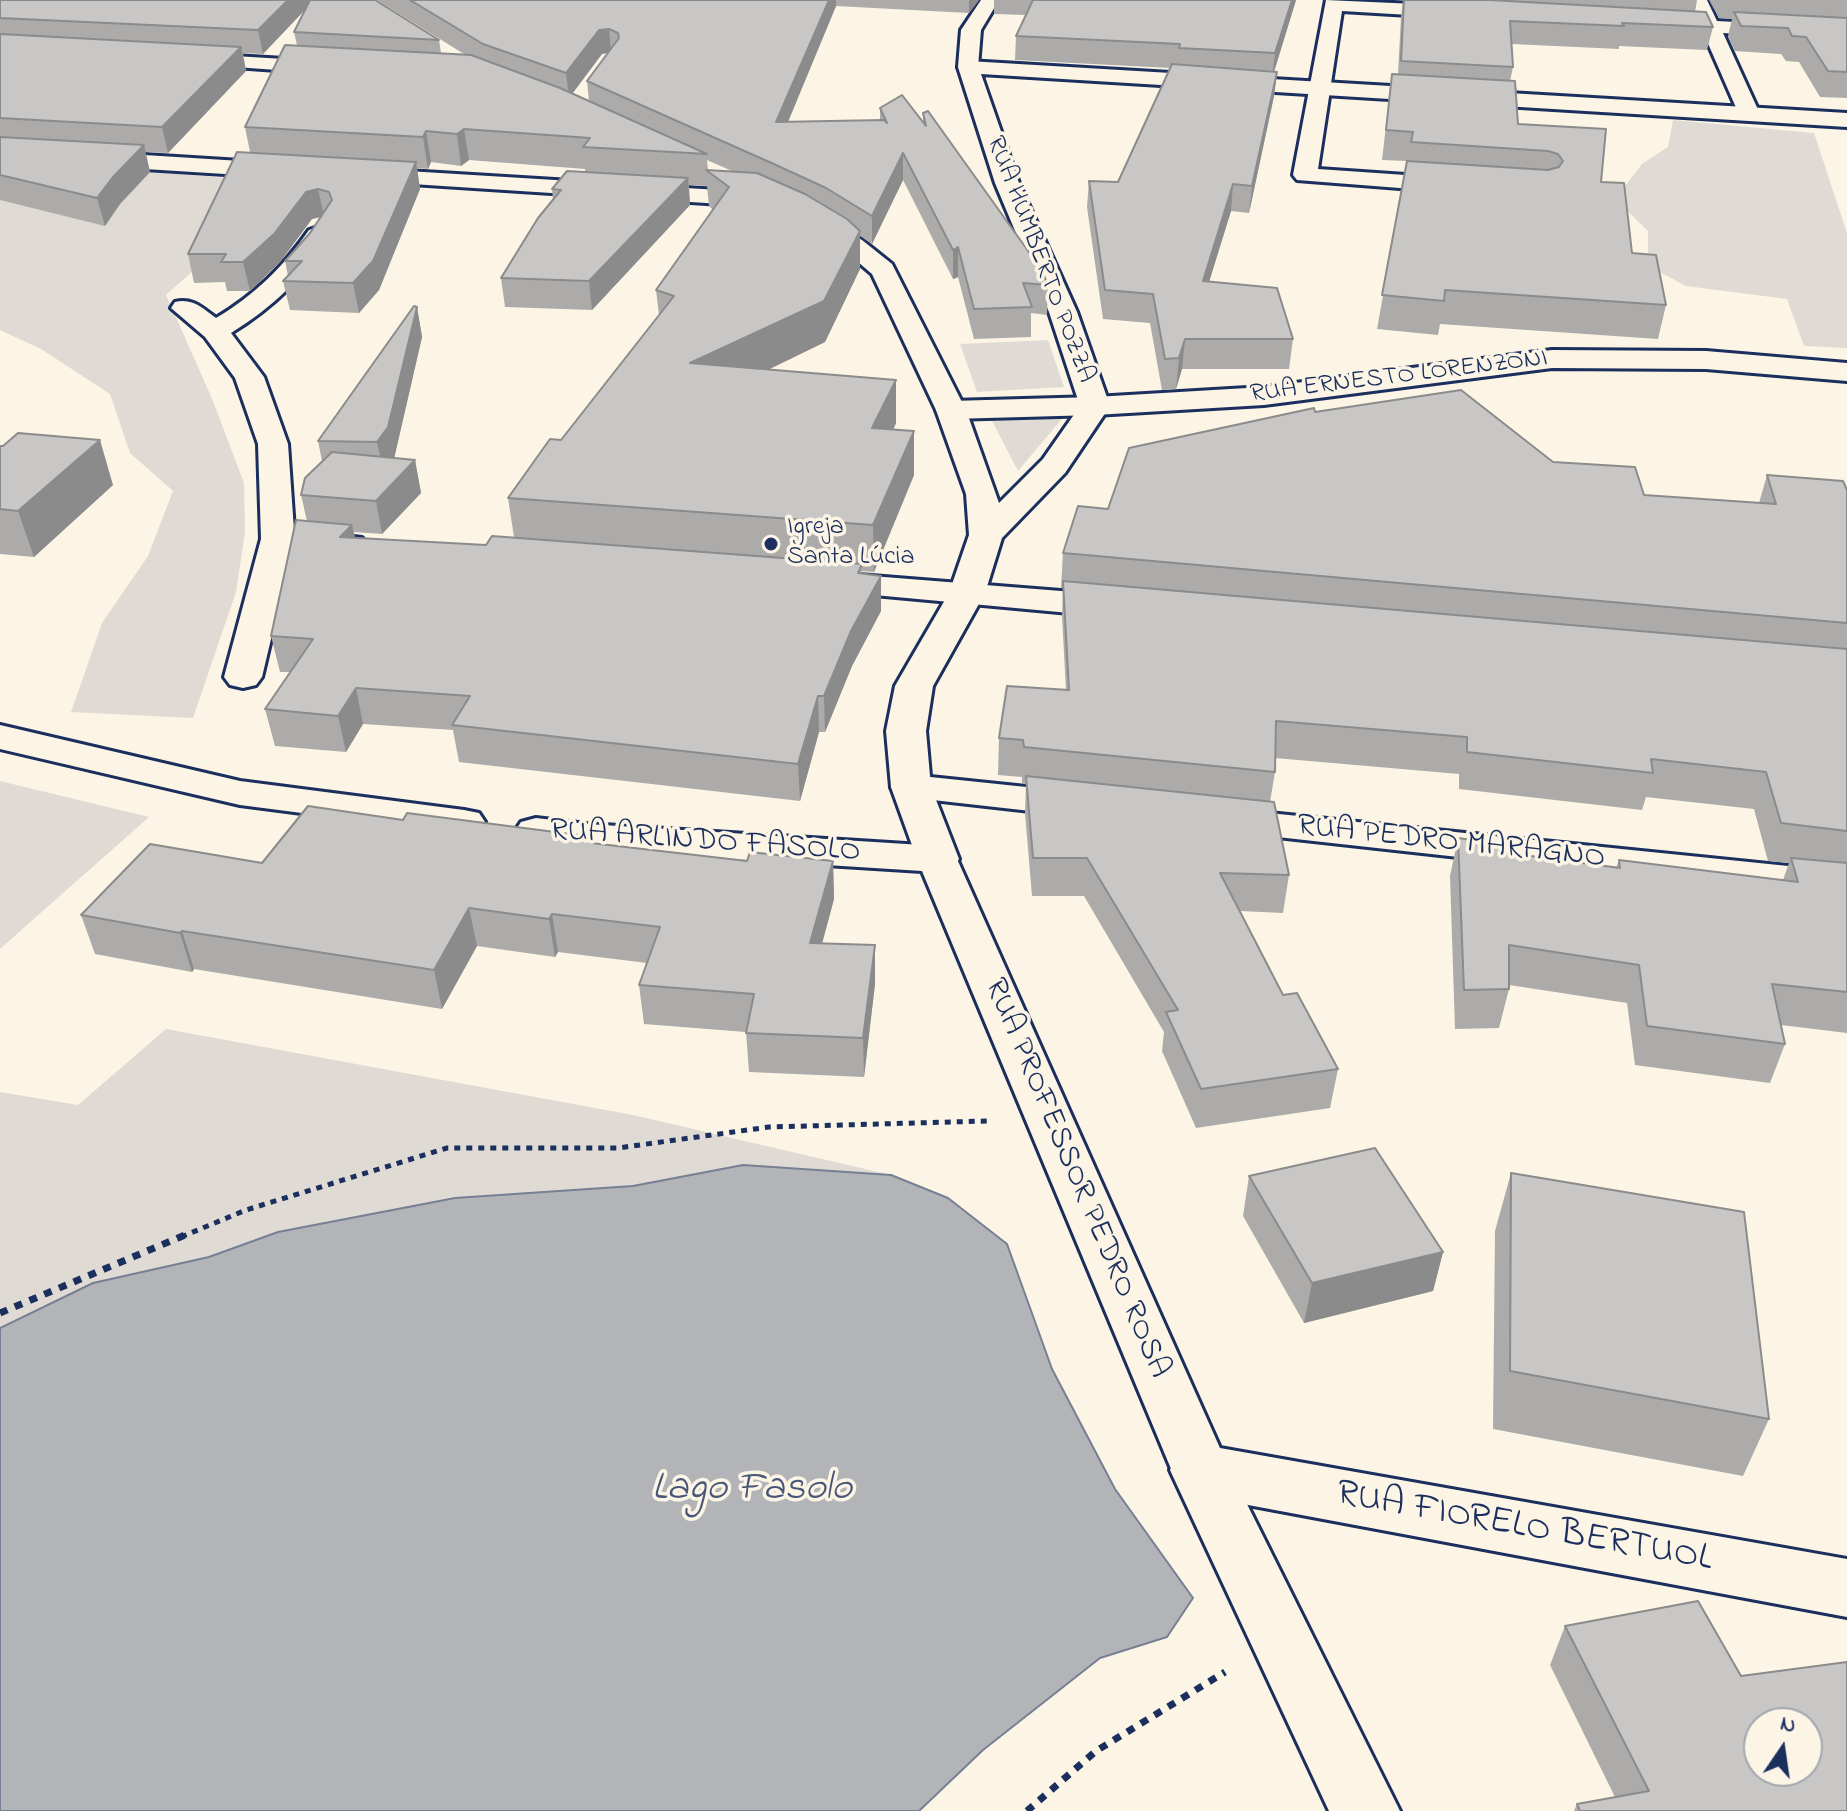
<!DOCTYPE html>
<meta charset="utf-8">
<style>
body{margin:0}
#map{position:relative;width:1847px;height:1811px;overflow:hidden;background:#fcf5e5;font-family:"Indie Flower",sans-serif}
canvas{display:block}
.north{position:absolute;left:1743px;top:1707px;width:80px;height:80px;box-sizing:border-box;background:#fcf5e5;border:2px solid #a2a6af;border-radius:50%;rotate:13deg;font-size:22px;font-weight:700;line-height:32px;text-align:center;color:#1b2f5e}
.north::after{content:'';display:block;margin:auto;width:28px;height:36px;background:#1b2f5e;clip-path:polygon(50% 0,100% 100%,50% 72%,0 100%)}
</style>
<div id="map">
<canvas width="1847" height="1811"></canvas>
<div class="north">N</div>
</div>
<script>
const c = document.querySelector('canvas').getContext('2d');
c.lineJoin = 'round';
function paint(path, color) { c.fillStyle = color; c.fill(path, 'evenodd'); }
function stroke(path, color, width, dash) { c.strokeStyle = color; c.lineWidth = width; c.lineCap = dash ? 'butt' : 'round'; c.setLineDash(dash || []); c.stroke(path); }
function write(font, color, halo, rows, align = 'center') {
  c.font = font + ' "Indie Flower",sans-serif'; c.lineWidth = 7; c.setLineDash([]); c.textBaseline = 'middle'; c.strokeStyle = halo; c.fillStyle = color; for (const [text, x, y, turn = 0] of rows) {
    c.save(); c.translate(x, y); c.rotate((+turn || 0) * Math.PI / 180); c.textAlign = isNaN(turn) ? turn : align; if (halo) c.strokeText(text, 0, 0); c.fillText(text, 0, 0); c.restore();
  }
}
const green = new Path2D(`
 M 1673,120 L 1814,133 L 1847,233 L 1847,348 L 1804,346 L 1787,299 L 1686,286 L 1648,266 L 1648,231 L 1615,199 L 1642,164 L 1668,147 Z
 M 0,161 L 270,181 L 204,261 L 166,295 L 213,401 L 244,483 L 245,532 L 236,592 L 193,718 L 71,712 L 102,623 L 148,556 L 173,491 L 130,453 L 110,394 L 41,349 L 0,330 Z
 M 1048,340 L 1064,387 L 977,392 L 960,344 Z
 M 1066,414 L 1018,471 L 990,417 Z
 M 0,781 L 149,817 L 0,949 Z
 M 166,1029 L 633,1115 L 891,1175 L 743,1165 L 633,1186 L 278,1232 L 209,1257 L 93,1283 L 0,1328 L 0,1092 L 78,1105 Z`);
const water = new Path2D(`
 M 743,1165 L 891,1175 L 948,1198 L 1007,1244 L 1052,1369 L 1115,1489 L 1193,1598 L 1167,1637 L 1100,1658 L 983,1750 L 919,1811 L 0,1811 L 0,1328 L 93,1283 L 209,1257 L 278,1232 L 455,1198 L 633,1186 Z`);
const pathFar1 = new Path2D(`
 M 181,1237 L 246,1210 L 447,1148 L 618,1148 L 769,1127 L 988,1121`);
const path = new Path2D(`
 M 0,1313 L 185,1235
 M 1027,1811 L 1096,1751 L 1225,1672`);
const minor = new Path2D(`
 M 981,0 L 999,0 L 981,30 L 978,67 L 968,73 L 958,67 L 961,30 Z
 M 1326,0 L 1460,6 L 1469,12 L 1460,18 L 1342,11 L 1318,169 L 1464,179 L 1472,181 L 1476,186 L 1472,191 L 1464,193 L 1297,180 L 1293,175 Z
 M 1693,0 L 1707,0 L 1717,21 L 1847,28 L 1847,40 L 1723,33 L 1760,114 L 1749,120 L 1741,119 L 1703,32 L 1653,29 L 1643,23 L 1653,17 L 1698,20 L 1691,3 Z
 M 186,53 L 333,62 L 343,68 L 333,74 L 179,63 L 176,59 L 179,55 Z
 M 0,146 L 289,164 L 297,166 L 301,171 L 297,176 L 289,178 L 0,160 Z
 M 358,168 L 768,193 L 777,195 L 780,200 L 777,205 L 768,207 L 350,180 L 346,175 L 350,170 Z
 M 318,227 L 327,230 L 331,235 C 304,277 273,307 231,333 L 264,377 L 288,444 L 294,530 L 362,538 L 367,545 L 362,552 L 350,555 L 292,550 L 262,677 L 256,685 L 243,688 L 230,685 L 224,677 L 261,539 L 258,444 L 235,378 L 205,337 L 171,308 L 175,302 C 193,298 202,308 216,318 C 255,295 283,267 309,230 Z
 M 1552,350 L 1706,351 L 1847,363 L 1847,381 L 1706,369 L 1552,368 L 1264,405 L 1095,415 L 951,419 L 940,416 L 936,410 L 940,404 L 951,401 L 1095,397 L 1264,387 Z
 M 821,572 L 1124,596 L 1137,599 L 1142,607 L 1137,615 L 1124,618 L 809,589 L 804,582 L 809,575 Z
 M 911,775 L 1084,793 L 1099,796 L 1105,805 L 1099,814 L 1084,817 L 897,796 L 891,787 L 897,778 Z
 M 1220,808 L 1847,872 L 1847,900 L 1205,829 L 1199,820 L 1205,811 Z`);
const tertiary = new Path2D(`
 M 968,61 L 1847,113 L 1847,127 L 981,74 L 1019,183 L 1077,312 L 1110,406 L 1065,473 L 1002,538 L 985,593 L 933,686 L 926,731 L 931,787 L 959,859 L 953,868 L 938,872 L 923,868 L 917,859 L 891,787 L 886,731 L 895,686 L 949,593 L 969,535 L 966,494 L 936,410 L 872,274 L 844,250 L 799,224 L 796,219 L 799,214 L 817,214 L 862,240 L 892,264 L 966,410 L 999,503 L 1043,459 L 1080,406 L 1049,312 L 995,183 L 958,67 Z
 M 1200,1444 L 1221,1452 L 1400,1811 L 1329,1811 L 1170,1470 L 1179,1452 Z`);
const secondary = new Path2D(`
 M 0,725 L 240,781 L 464,810 L 479,813 L 485,822 L 479,831 L 464,834 L 240,805 L 0,749 Z
 M 536,818 L 587,824 L 938,846 L 953,850 L 1220,1448 L 1847,1559 L 1847,1617 L 1200,1496 L 1179,1488 L 922,871 L 587,850 L 521,840 L 515,831 L 521,822 Z`);
const wall = new Path2D(`
 M 0,0 L 375,0 L 439,40 L 441,53 L 464,54 L 377,0 L 979,0 L 969,13 L 836,6 L 788,122 L 880,120 L 880,108 L 923,122 L 923,113 L 1048,285 L 1047,315 L 1031,313 L 1031,337 L 974,339 L 958,277 L 953,279 L 903,180 L 872,244 L 860,236 L 860,269 L 825,342 L 767,370 L 896,423 L 893,430 L 914,431 L 914,475 L 874,572 L 862,571 L 862,574 L 881,611 L 852,666 L 825,732 L 819,732 L 800,801 L 459,762 L 453,730 L 363,724 L 346,752 L 275,746 L 265,709 L 291,672 L 280,672 L 271,636 L 307,521 L 301,495 L 322,461 L 318,441 L 417,307 L 422,337 L 394,458 L 415,460 L 421,493 L 382,534 L 354,532 L 355,538 L 486,545 L 514,537 L 508,498 L 561,440 L 659,315 L 656,290 L 713,210 L 709,206 L 707,186 L 689,185 L 690,205 L 592,310 L 505,307 L 501,278 L 553,200 L 552,189 L 585,172 L 585,169 L 469,160 L 461,166 L 431,162 L 428,169 L 417,168 L 420,189 L 379,290 L 359,313 L 290,310 L 283,281 L 288,276 L 285,261 L 310,233 L 321,217 L 312,219 L 280,262 L 250,291 L 227,291 L 225,282 L 194,283 L 188,254 L 250,152 L 245,127 L 297,45 L 294,32 L 305,10 L 263,54 L 243,53 L 246,71 L 168,153 L 145,152 L 150,172 L 120,204 L 105,226 L 0,200 ZM 608,53 L 587,81 L 589,101 L 572,94 L 602,54 ZM 707,160 L 732,171 L 708,170 Z
 M 994,0 L 1296,0 L 1274,72 L 1277,72 L 1274,96 L 1249,213 L 1231,211 L 1209,282 L 1293,339 L 1289,369 L 1182,369 L 1176,389 L 1162,390 L 1150,323 L 1103,319 L 1087,207 L 1089,181 L 1118,182 L 1170,68 L 1015,60 L 1016,36 L 1026,15 L 994,14 Z
 M 1402,0 L 1697,0 L 1695,12 L 1713,27 L 1707,50 L 1619,46 L 1619,49 L 1512,44 L 1513,67 L 1510,81 L 1518,124 L 1601,182 L 1632,253 L 1666,305 L 1658,339 L 1440,324 L 1438,335 L 1377,329 L 1407,161 L 1382,160 L 1392,74 L 1398,74 L 1401,17 L 1403,1 Z
 M 1709,0 L 1847,0 L 1847,98 L 1820,97 L 1799,62 L 1786,61 L 1781,54 L 1735,51 L 1728,36 L 1732,19 L 1719,18 Z
 M 1315,412 L 1553,462 L 1644,495 L 1759,503 L 1767,475 L 1847,490 L 1847,1033 L 1781,1025 L 1785,1044 L 1770,1083 L 1635,1065 L 1627,1003 L 1509,985 L 1509,989 L 1499,1028 L 1455,1029 L 1450,876 L 1458,838 L 1508,853 L 1616,868 L 1619,860 L 1783,880 L 1789,863 L 1768,861 L 1754,809 L 1646,797 L 1642,810 L 1459,789 L 1459,774 L 1275,758 L 1275,772 L 1270,802 L 1289,875 L 1283,913 L 1240,911 L 1283,995 L 1338,1069 L 1330,1108 L 1196,1128 L 1162,1051 L 1164,1032 L 1084,896 L 1032,896 L 1025,813 L 1026,784 L 1022,784 L 1022,777 L 998,775 L 999,738 L 1066,690 L 1062,616 L 1063,588 L 1061,588 L 1063,553 L 1108,509 Z
 M 0,446 L 113,485 L 34,557 L 0,554 Z
 M 403,820 L 747,861 L 833,861 L 834,899 L 822,943 L 875,984 L 864,1077 L 749,1072 L 746,1032 L 644,1024 L 639,985 L 647,963 L 558,952 L 555,957 L 477,946 L 442,1009 L 194,969 L 192,972 L 95,954 L 81,915 L 262,863 Z
 M 1511,1173 L 1769,1419 L 1743,1476 L 1493,1429 L 1495,1231 Z
 M 1249,1176 L 1443,1252 L 1433,1291 L 1304,1323 L 1243,1216 Z
 M 1565,1626 L 1741,1676 L 1847,1811 L 1574,1811 L 1577,1804 L 1615,1797 L 1550,1665 Z`);
const shadedWall = new Path2D(`
 M 288,0 L 314,0 L 263,54 L 258,30 Z
 M 829,0 L 836,0 L 836,6 L 777,148 L 776,122 Z
 M 969,0 L 979,0 L 969,13 Z
 M 1292,0 L 1296,0 L 1272,78 L 1275,53 Z
 M 609,29 L 611,52 L 602,54 L 569,98 L 566,73 L 599,30 Z
 M 241,47 L 246,71 L 168,153 L 162,127 Z
 M 1277,72 L 1274,96 L 1249,213 L 1252,186 Z
 M 464,129 L 469,160 L 461,166 L 457,134 Z
 M 426,131 L 431,162 L 428,169 L 423,137 Z
 M 144,145 L 150,172 L 120,204 L 105,226 L 97,198 L 113,177 Z
 M 903,153 L 903,180 L 872,244 L 872,216 Z
 M 416,162 L 420,189 L 379,290 L 359,313 L 353,283 Z
 M 688,178 L 690,205 L 592,310 L 589,281 Z
 M 1233,184 L 1231,211 L 1200,311 L 1203,281 Z
 M 318,189 L 324,216 L 312,219 L 280,262 L 250,291 L 243,262 L 306,192 Z
 M 860,231 L 860,269 L 825,342 L 694,406 L 690,363 Z
 M 958,247 L 958,277 L 953,279 L 953,250 Z
 M 417,307 L 422,337 L 394,459 L 384,475 L 377,442 Z
 M 1185,339 L 1182,369 L 1176,389 L 1179,358 Z
 M 896,380 L 896,423 L 873,472 L 872,428 Z
 M 914,431 L 914,475 L 874,572 L 873,525 Z
 M 100,440 L 113,485 L 34,557 L 18,511 Z
 M 415,460 L 421,493 L 382,534 L 376,501 Z
 M 352,525 L 359,558 L 340,537 Z
 M 881,576 L 881,611 L 852,666 L 825,732 L 824,696 L 851,631 Z
 M 356,688 L 363,724 L 346,752 L 338,716 Z
 M 818,696 L 819,732 L 800,801 L 798,764 Z
 M 833,861 L 834,899 L 812,981 L 810,943 Z
 M 469,908 L 477,946 L 442,1009 L 434,970 Z
 M 552,914 L 558,952 L 555,957 L 549,919 Z
 M 182,931 L 194,969 L 192,972 L 180,933 Z
 M 875,945 L 875,984 L 864,1077 L 863,1038 Z
 M 1443,1252 L 1433,1291 L 1304,1323 L 1312,1283 Z`);
const building = new Path2D(`
 M 0,0 L 288,0 L 258,30 L 0,18 Z
 M 310,0 L 375,0 L 439,40 L 294,32 Z
 M 410,0 L 829,0 L 776,122 L 884,120 L 887,123 L 880,108 L 902,95 L 926,126 L 923,113 L 928,111 L 1041,269 L 1048,285 L 1023,283 L 1032,307 L 974,309 L 958,247 L 953,250 L 903,153 L 872,216 L 826,188 L 776,165 L 587,81 L 619,38 L 618,33 L 609,29 L 599,30 L 566,73 L 483,44 Z
 M 1033,0 L 1292,0 L 1275,53 L 1179,48 L 1180,44 L 1016,36 Z
 M 1404,0 L 1489,0 L 1706,12 L 1713,27 L 1622,23 L 1624,26 L 1510,21 L 1513,67 L 1401,61 Z
 M 1734,12 L 1847,18 L 1847,72 L 1828,71 L 1806,37 L 1792,36 L 1788,28 L 1741,26 Z
 M 0,34 L 241,47 L 162,127 L 0,118 Z
 M 285,45 L 471,55 L 560,88 L 707,154 L 583,147 L 590,138 L 464,129 L 457,134 L 426,131 L 423,137 L 245,127 Z
 M 1172,64 L 1277,72 L 1252,186 L 1233,184 L 1203,281 L 1277,288 L 1293,339 L 1185,339 L 1179,358 L 1165,359 L 1153,294 L 1105,290 L 1089,181 L 1118,182 Z
 M 1392,74 L 1515,81 L 1518,124 L 1606,129 L 1601,182 L 1624,183 L 1632,253 L 1656,255 L 1666,305 L 1445,290 L 1444,301 L 1382,295 L 1407,161 L 1548,170 L 1559,167 L 1563,161 L 1558,154 L 1548,151 L 1411,142 L 1413,132 L 1386,130 Z
 M 0,137 L 144,145 L 113,177 L 97,198 L 0,175 Z
 M 237,152 L 416,162 L 373,261 L 353,283 L 283,281 L 302,261 L 285,261 L 310,233 L 332,200 L 329,192 L 318,189 L 306,192 L 274,234 L 243,262 L 221,262 L 226,254 L 188,254 Z
 M 706,170 L 757,173 L 805,194 L 847,219 L 860,231 L 824,301 L 690,363 L 896,380 L 872,428 L 914,431 L 873,525 L 508,498 L 550,439 L 561,440 L 674,296 L 656,290 L 729,187 Z
 M 567,171 L 688,178 L 589,281 L 501,278 L 538,218 L 561,190 L 552,189 Z
 M 414,306 L 417,307 L 388,427 L 377,442 L 318,441 Z
 M 1461,390 L 1553,462 L 1635,467 L 1644,495 L 1776,504 L 1767,475 L 1843,481 L 1847,490 L 1847,623 L 1063,553 L 1078,506 L 1108,509 L 1129,448 L 1314,408 L 1315,412 Z
 M 18,433 L 100,440 L 18,511 L 0,509 L 0,446 L 3,446 Z
 M 332,452 L 415,460 L 376,501 L 301,495 L 305,478 Z
 M 296,520 L 352,525 L 340,537 L 486,545 L 492,536 L 862,564 L 858,573 L 881,576 L 851,631 L 824,696 L 818,696 L 798,764 L 452,725 L 470,696 L 356,688 L 338,716 L 265,709 L 313,639 L 271,636 Z
 M 1063,581 L 1847,649 L 1847,831 L 1781,823 L 1766,772 L 1651,759 L 1653,773 L 1467,752 L 1467,737 L 1276,721 L 1275,772 L 1024,747 L 1023,740 L 999,738 L 1007,686 L 1069,690 Z
 M 1026,776 L 1274,802 L 1289,875 L 1220,873 L 1283,995 L 1297,993 L 1338,1069 L 1201,1089 L 1166,1012 L 1178,1010 L 1087,858 L 1033,858 Z
 M 308,806 L 403,820 L 407,813 L 594,837 L 591,843 L 747,861 L 750,852 L 833,861 L 810,943 L 875,945 L 863,1038 L 746,1033 L 754,994 L 639,985 L 660,927 L 552,914 L 549,919 L 469,908 L 434,970 L 182,931 L 180,933 L 81,915 L 150,844 L 262,863 Z
 M 1458,838 L 1508,845 L 1508,853 L 1620,868 L 1619,860 L 1798,882 L 1791,858 L 1847,863 L 1847,992 L 1772,984 L 1785,1044 L 1647,1026 L 1639,965 L 1509,945 L 1509,989 L 1464,990 Z
 M 1375,1148 L 1443,1252 L 1312,1283 L 1249,1176 Z
 M 1511,1173 L 1744,1212 L 1769,1419 L 1510,1371 Z
 M 1698,1601 L 1741,1676 L 1847,1662 L 1847,1811 L 1580,1811 L 1577,1804 L 1649,1791 L 1565,1626 ZM 1759,1723 L 1807,1723 L 1807,1771 L 1759,1771 Z`);
const markers = [
 [771,544,8,"#1b2f5e"]
];
const farStreetnames = [
 ["RUA HUMBERTO POZZA",1039,260,69],
 ["RUA ERNESTO LORENZONI",1399,378,-7]
];
const farPoinames = [
 ["Igreja",787,529],
 ["Santa Lúcia",787,559]
];
const streetNames = [
 ["RUA ARLINDO FASOLO",705,843,4],
 ["RUA PEDRO MARAGNO",1451,844,6],
 ["RUA PROFESSOR PEDRO ROSA",1075,1179,67]
];
const nearStreetnames = [
 ["RUA FIORELO BERTUOL",1524,1529,10]
];
const nearWaternames = [
 ["Lago Fasolo",752,1491]
];
paint(green, '#dfdbd4');
paint(water, '#b2b4b8');
stroke(water, '#767f94', 2);
stroke(minor, '#1b2f5e', 6);
stroke(tertiary, '#1b2f5e', 6);
stroke(secondary, '#1b2f5e', 6);
stroke(pathFar1, '#1b2f5e', 5, [6, 6]);
stroke(path, '#1b2f5e', 7, [8, 8]);
paint(minor, '#fcf5e5');
paint(tertiary, '#fcf5e5');
paint(secondary, '#fcf5e5');
paint(wall, '#acabaa');
paint(shadedWall, '#8c8b8b');
paint(building, '#c8c7c6');
stroke(building, '#8c8b8b', 2);
for (const [x, y, r, color] of markers) { const dot = new Path2D(); dot.arc(x, y, r, 0, 2 * Math.PI); c.fillStyle = color; c.fill(dot); stroke(dot, '#fcf5e5', 3); }
write('26px', '#1b2f5e', '#fcf5e5', farStreetnames);
write('26px', '#1b2f5e', '#fcf5e5', farPoinames, 'left');
write('32px', '#1b2f5e', '#fcf5e5', streetNames);
write('38px', '#1b2f5e', '#fcf5e5', nearStreetnames);
write('italic 40px', '#485779', '#fcf5e5', nearWaternames);
</script>
